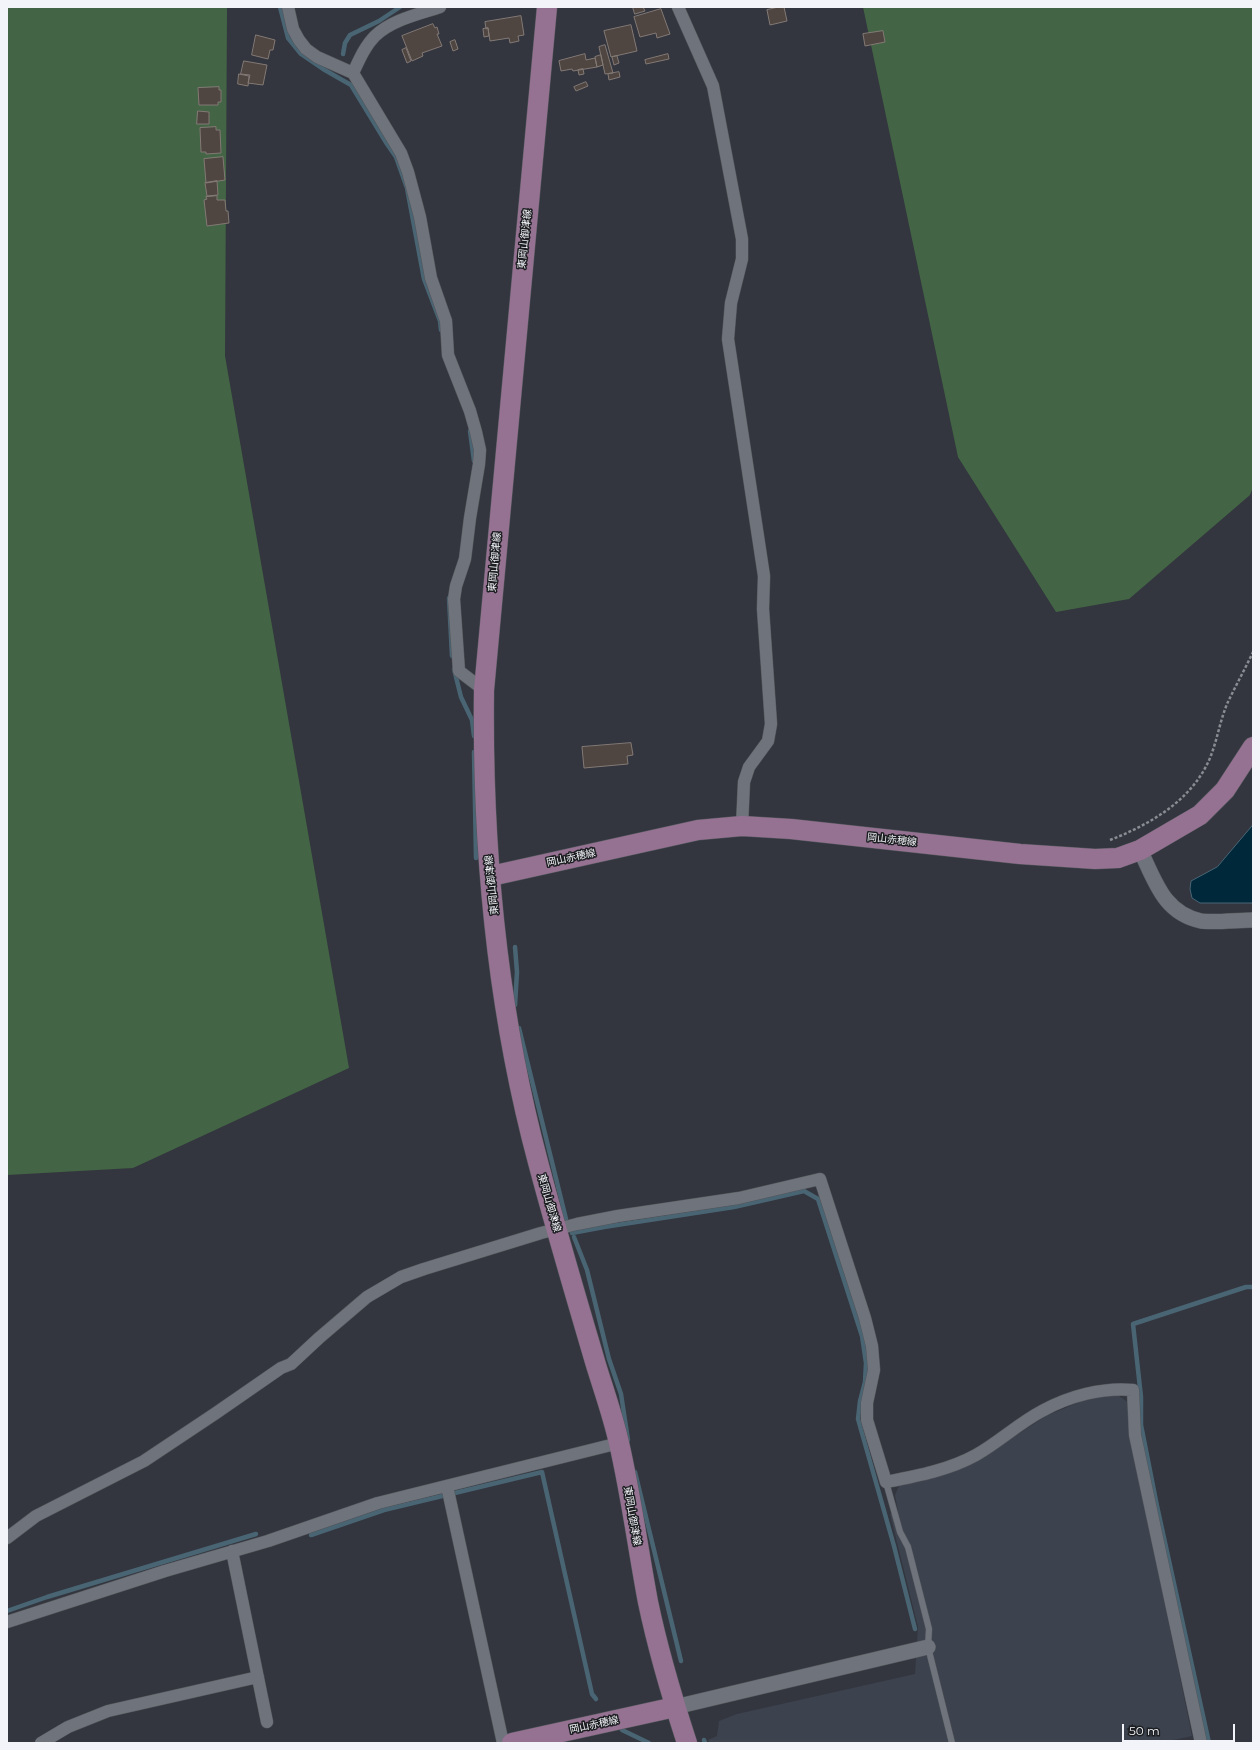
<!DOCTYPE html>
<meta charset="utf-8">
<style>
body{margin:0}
#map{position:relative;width:1260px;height:1750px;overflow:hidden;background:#33363e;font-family:Montserrat,sans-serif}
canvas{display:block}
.frame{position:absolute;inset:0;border:8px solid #f2f4f9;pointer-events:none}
.scale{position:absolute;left:1122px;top:1724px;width:113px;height:18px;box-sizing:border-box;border:2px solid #f2f4f9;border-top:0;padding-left:5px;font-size:12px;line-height:14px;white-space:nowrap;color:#f2f4f9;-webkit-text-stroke:3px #1c1e21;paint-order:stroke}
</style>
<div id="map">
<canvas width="1260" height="1750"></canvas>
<div class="frame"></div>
<div class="scale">50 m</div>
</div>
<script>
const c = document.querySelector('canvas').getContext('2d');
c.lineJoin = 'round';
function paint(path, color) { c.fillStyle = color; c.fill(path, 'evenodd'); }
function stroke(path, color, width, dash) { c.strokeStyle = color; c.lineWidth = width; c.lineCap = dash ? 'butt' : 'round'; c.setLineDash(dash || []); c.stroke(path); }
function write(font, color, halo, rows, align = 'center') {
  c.font = font + ' Montserrat,"Noto Sans JP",sans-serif'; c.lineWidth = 3; c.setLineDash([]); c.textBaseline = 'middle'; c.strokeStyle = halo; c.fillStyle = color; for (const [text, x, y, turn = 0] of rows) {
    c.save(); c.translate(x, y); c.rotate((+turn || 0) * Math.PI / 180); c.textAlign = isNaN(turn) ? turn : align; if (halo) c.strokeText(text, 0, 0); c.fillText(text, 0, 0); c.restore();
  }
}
const built = new Path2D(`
 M 1115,1393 L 1129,1403 L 1149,1526 L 1192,1736 L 1160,1743 L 709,1743 L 708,1740 L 717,1736 L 719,1721 L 737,1714 L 915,1674 L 918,1627 L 890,1514 L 898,1511 L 895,1495 L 900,1484 L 975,1462 L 1046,1416 L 1082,1401 Z`);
const green = new Path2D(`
 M 7,7 L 227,7 L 225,356 L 349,1068 L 133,1168 L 7,1175 Z
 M 863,7 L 1253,7 L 1253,487 L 1250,495 L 1129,599 L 1056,612 L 958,457 Z`);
const water = new Path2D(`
 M 1253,825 L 1253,903 L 1200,903 L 1192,898 L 1190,889 L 1191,881 L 1217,867 Z`);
const stream = new Path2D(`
 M 280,7 L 288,38 L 301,54 L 323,69 L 351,85 L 387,144 L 396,157 L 407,188 L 424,279 L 440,321 L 441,330
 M 343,54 L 345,43 L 350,35 L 379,21 L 400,7
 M 470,431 L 474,461
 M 449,598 L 452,656
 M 454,669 L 461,697 L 472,720 L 474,736
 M 474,752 L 476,858
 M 515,1005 L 517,972 L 515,947
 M 519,1028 L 566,1219
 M 572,1233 L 604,1227 L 734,1207 L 804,1191 L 818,1199 L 862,1336 L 866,1363 L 865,1382 L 860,1401 L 858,1419 L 894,1546 L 915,1629
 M 574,1237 L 587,1270 L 609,1359 L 621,1394 L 628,1440
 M 635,1472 L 681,1661
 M 311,1535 L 384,1510 L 542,1472 L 592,1694 L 596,1699
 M 7,1611 L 47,1597 L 256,1534
 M 622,1730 L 649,1743
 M 704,1740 L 705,1743
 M 1209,1743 L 1157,1506 L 1141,1425 L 1141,1397 L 1133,1324 L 1246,1287 L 1253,1287`);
const building = new Path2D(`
 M 633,7 L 643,7 L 645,11 L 635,14 Z
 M 779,7 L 784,7 L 787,21 L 770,25 L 767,10 Z
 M 661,9 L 670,34 L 657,38 L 656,33 L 640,37 L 634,17 Z
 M 521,16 L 524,35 L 518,36 L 519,41 L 510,43 L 509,38 L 490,41 L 488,28 L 486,29 L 485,22 Z
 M 433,24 L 435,28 L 437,27 L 439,34 L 437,34 L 442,46 L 422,53 L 423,56 L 412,61 L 402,36 Z
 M 631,25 L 637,51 L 611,57 L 604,31 Z
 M 488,28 L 489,36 L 484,37 L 483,29 Z
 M 883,31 L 885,42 L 865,46 L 863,34 Z
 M 256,35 L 275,40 L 273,50 L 270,50 L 268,59 L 252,55 Z
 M 455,40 L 458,49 L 453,51 L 450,42 Z
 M 605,45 L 613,73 L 605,74 L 599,47 Z
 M 406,48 L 411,61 L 407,63 L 402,50 Z
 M 585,54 L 586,60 L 595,58 L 597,67 L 573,71 L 572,69 L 561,71 L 559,61 Z
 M 668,54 L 669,59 L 646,64 L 645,60 Z
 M 601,55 L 603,65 L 597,67 L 595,57 Z
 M 617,56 L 619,63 L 614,65 L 612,57 Z
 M 244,61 L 267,65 L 263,85 L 248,83 L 250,75 L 241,74 Z
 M 583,69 L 584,74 L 579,75 L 578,70 Z
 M 619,72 L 620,77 L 609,80 L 608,74 Z
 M 239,74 L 249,76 L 248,86 L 238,84 Z
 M 586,82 L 588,86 L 576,91 L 574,87 Z
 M 219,87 L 219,90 L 221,90 L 221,102 L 218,102 L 218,105 L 199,105 L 198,88 Z
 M 198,111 L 209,112 L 209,124 L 197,124 Z
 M 216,127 L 216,130 L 220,130 L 221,153 L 206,154 L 206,152 L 201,152 L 200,128 Z
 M 223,157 L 225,180 L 206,183 L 204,159 Z
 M 217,181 L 218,195 L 207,196 L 205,183 Z
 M 217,196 L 217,200 L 225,200 L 226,211 L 228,211 L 229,223 L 207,226 L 204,200 L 207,199 L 206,197 Z
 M 631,743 L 633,755 L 627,756 L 628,764 L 584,768 L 582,747 Z`);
const path = new Path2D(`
 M 1110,840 C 1146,826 1184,805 1204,770 C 1216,750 1218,726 1227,704 C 1235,687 1245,669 1253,652`);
const service = new Path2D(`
 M 886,1482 L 900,1532 L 908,1547 L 929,1629 L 928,1647 L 952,1743`);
const minor = new Path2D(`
 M 288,7 L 293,29 L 299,40 L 306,49 L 317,57 L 353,73 L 401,153 L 408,172 L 420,217 L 431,278 L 446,321 L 448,355 L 470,411 L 476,432 L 480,450 L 479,464 L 470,518 L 465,559 L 456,586 L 454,599 L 459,671 L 484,690
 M 678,7 L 713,86 L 742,239 L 742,259 L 731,303 L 728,339 L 764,576 L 763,609 L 771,724 L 768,741 L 749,767 L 744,782 L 742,826
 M 353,73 C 359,60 365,46 375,36 C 391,20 419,14 440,7
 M 447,1486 L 503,1743
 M 7,1538 L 36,1516 L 144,1461 L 216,1413 L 281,1368 L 291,1364 L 319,1338 L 367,1297 L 401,1277 L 424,1269 L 541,1233 L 577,1224 L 618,1216 L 739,1198 L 820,1179 L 865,1318 L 872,1346 L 874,1370 L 867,1403 L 867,1420 L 886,1482 C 917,1476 949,1470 976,1455 C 999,1442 1019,1423 1042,1411 C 1069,1396 1103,1387 1133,1390 L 1135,1435 L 1201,1743
 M 232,1551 L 267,1722
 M 7,1622 L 165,1571 L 268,1541 L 378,1503 L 619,1443
 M 41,1743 L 68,1727 L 108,1711 L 258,1677`);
const tertiary = new Path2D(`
 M 1140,850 C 1155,880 1163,913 1201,921 C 1212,923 1240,920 1253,920
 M 675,1707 L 928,1647`);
const primary = new Path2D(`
 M 547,7 L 484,690 C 482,849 497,1009 538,1162 C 556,1230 576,1297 596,1365 C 604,1391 613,1416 619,1443 C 631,1495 638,1549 648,1602 C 658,1650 672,1697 687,1743
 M 491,876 L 698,830 L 742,826 L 791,829 L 1020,854 L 1095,859 L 1118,858 L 1140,850 L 1200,815 L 1225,790 L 1253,747
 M 512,1743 L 675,1707`);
const streetNames = [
 ["東岡山御津線",525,239,-84],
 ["東岡山御津線",495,562,-85],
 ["岡山赤穂線",892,840,6],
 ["岡山赤穂線",571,858,-12],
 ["東岡山御津線",492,885,-96],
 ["東岡山御津線",549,1203,74],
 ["東岡山御津線",632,1516,80],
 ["岡山赤穂線",594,1725,-12]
];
paint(built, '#3c424e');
paint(green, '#436545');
paint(water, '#00283b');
stroke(water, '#496574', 1);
stroke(stream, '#496574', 4.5);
paint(building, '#4f4642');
stroke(building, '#837975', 1);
stroke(service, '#53565b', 7);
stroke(minor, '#53565b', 13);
stroke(tertiary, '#53565b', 16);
stroke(primary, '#53565b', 21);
stroke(path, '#898c92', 2.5, [3, 2]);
stroke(service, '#6f737b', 6);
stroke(minor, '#6f737b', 12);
stroke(tertiary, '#6f737b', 15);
stroke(primary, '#957192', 20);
write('10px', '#f2f4f9', '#1c1e21', streetNames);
</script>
